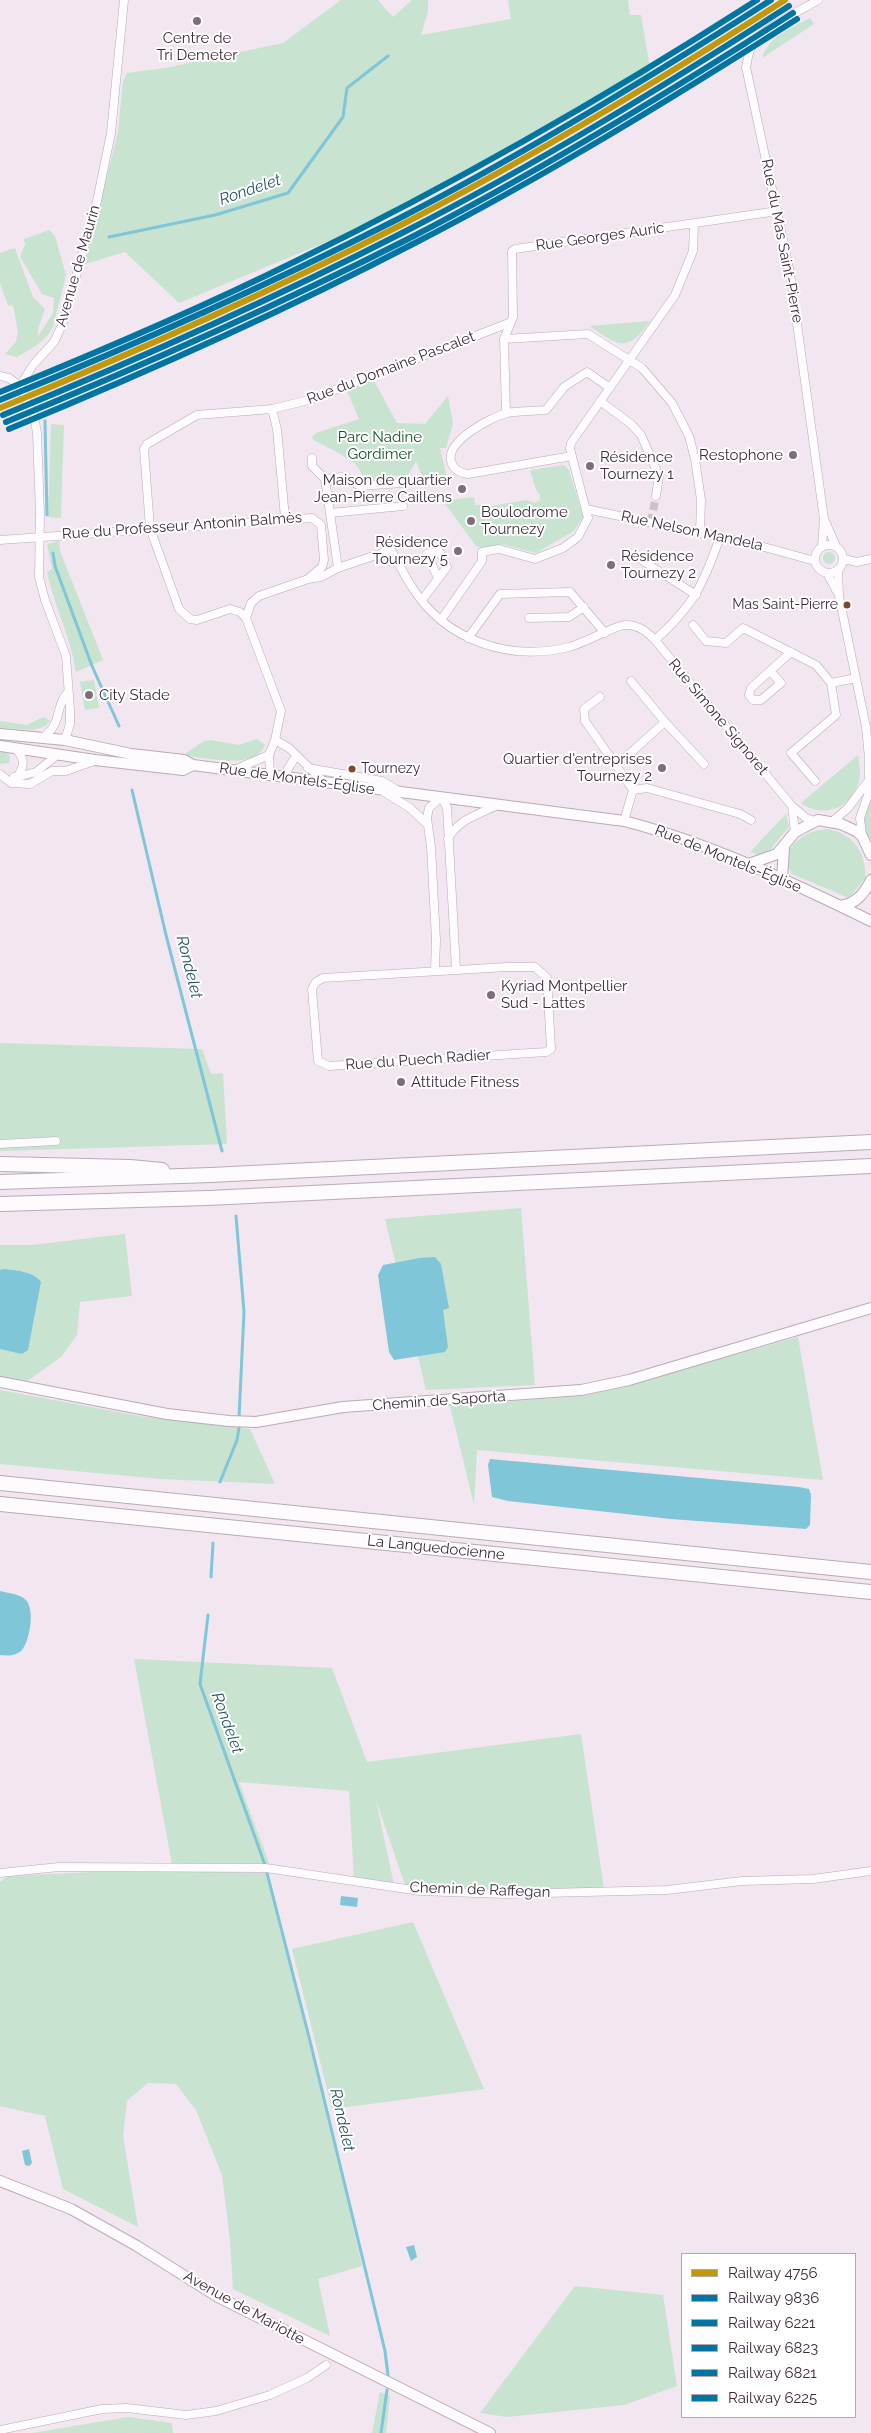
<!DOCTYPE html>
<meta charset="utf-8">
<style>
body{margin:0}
#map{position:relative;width:871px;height:2433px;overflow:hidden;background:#f2e6f0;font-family:Raleway,sans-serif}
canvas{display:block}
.legend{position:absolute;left:681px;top:2253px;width:175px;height:165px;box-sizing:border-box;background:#fff;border:1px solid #b3aab1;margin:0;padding:6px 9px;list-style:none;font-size:15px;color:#412a3d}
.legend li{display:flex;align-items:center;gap:10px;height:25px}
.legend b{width:25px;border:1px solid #b3aab1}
</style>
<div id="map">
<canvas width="871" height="2433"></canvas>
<ul class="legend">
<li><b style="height:6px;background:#c19809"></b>Railway 4756</li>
<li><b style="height:6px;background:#0075a1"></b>Railway 9836</li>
<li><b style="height:6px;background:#0075a1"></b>Railway 6221</li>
<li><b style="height:6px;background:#0075a1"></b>Railway 6823</li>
<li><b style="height:6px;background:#0075a1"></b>Railway 6821</li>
<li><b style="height:6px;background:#0075a1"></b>Railway 6225</li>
</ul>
</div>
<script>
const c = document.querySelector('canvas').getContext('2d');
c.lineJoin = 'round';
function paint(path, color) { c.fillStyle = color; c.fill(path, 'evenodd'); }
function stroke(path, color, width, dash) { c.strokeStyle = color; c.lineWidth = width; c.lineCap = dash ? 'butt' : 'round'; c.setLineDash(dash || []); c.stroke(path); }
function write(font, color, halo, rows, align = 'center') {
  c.font = font + ' Raleway,sans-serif'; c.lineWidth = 4; c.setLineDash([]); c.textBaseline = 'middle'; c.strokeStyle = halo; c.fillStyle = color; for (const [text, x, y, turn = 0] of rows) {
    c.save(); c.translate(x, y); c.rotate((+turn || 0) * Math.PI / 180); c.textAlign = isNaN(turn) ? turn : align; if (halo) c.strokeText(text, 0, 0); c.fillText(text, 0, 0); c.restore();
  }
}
const green = new Path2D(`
 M 341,0 L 378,0 L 393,17 L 412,0 L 428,0 L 428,11 L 421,35 L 511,19 L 508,0 L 628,0 L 630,15 L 641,15 L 651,74 L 389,216 L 179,303 L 125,252 L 85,264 L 118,132 L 123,81 L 127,73 L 165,68 L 283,43 Z
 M 810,18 L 814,24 L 762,58 C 770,35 790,29 810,18 Z
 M 49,230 L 55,236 L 66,275 L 53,327 C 45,342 31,349 17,357 L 5,354 L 16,342 L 18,331 L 13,305 L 8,306 L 0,283 L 0,253 L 15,248 L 33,297 L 45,309 L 38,329 L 38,336 L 53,313 L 54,298 L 42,294 L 20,257 L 25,244 L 24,239 Z
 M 650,321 C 626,355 619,345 589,326 Z
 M 373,379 L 397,423 L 425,424 L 448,396 L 453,423 L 446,448 L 440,448 L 447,477 L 424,481 L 416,461 C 404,486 404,472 385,476 C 379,477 373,482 366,479 C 360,476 360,467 355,464 C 343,454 328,448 314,440 L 312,437 L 316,433 L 359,419 L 347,391 Z
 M 51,424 L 64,425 L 61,518 L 48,517 Z
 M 564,465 L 569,470 L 583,517 L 574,531 L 536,553 L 502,544 L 483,548 L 476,546 L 443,501 L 474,497 L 475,505 L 488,504 L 492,506 L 526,500 L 535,503 L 540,500 L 540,495 L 536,490 L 530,470 Z
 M 59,541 L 60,551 L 103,660 L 76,672 C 71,637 54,606 47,572 L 52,569 L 47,544 Z
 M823 558a6 6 0 1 1 12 0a6 6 0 1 1-12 0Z
 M 94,680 L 99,708 L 85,710 L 80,682 Z
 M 43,717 L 50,721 L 46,726 L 34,730 L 0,728 L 0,721 L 27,725 Z
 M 257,739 L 265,745 C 256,770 208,758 187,756 L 186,753 L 204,741 L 211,740 L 239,745 Z
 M 0,750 L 10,755 L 9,763 L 0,764 Z
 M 858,755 C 859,761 860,768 860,775 C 857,805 826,821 801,803 Z
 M 871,802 L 871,840 C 862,828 861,813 871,802 Z
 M 786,814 L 789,827 L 768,852 L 760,856 L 750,852 Z
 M 827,829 C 852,833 867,852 865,878 L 849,898 L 792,874 L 786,862 C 789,841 807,831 827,829 Z
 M 0,1043 L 202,1049 L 211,1074 L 223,1073 L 227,1144 L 0,1151 Z
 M 521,1208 L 535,1385 L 426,1390 L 385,1219 Z
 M 125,1234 L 132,1296 L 80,1302 L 77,1335 L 61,1357 L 23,1384 L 0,1376 L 0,1245 L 32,1245 Z
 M 798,1337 L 823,1480 L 477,1450 L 474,1505 L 450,1406 L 581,1396 L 628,1385 Z
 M 0,1390 L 145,1417 L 250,1429 L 275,1484 L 161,1479 L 0,1464 Z
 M 134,1659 L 332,1668 L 367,1762 L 581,1734 L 604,1889 L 518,1893 L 405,1885 L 376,1800 L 394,1885 L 354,1880 L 349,1791 L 239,1782 L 269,1863 L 172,1864 Z
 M 169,1871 L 266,1873 L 327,2109 L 362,2266 L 318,2279 L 330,2336 L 233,2289 L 230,2240 L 222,2175 L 196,2110 L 176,2084 L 148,2083 L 127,2101 L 123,2136 L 138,2227 L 63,2189 L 45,2116 L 0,2106 L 0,1882 L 8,1876 L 93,1872 Z
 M 413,1922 L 484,2089 L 332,2109 L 292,1949 Z
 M 575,2286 L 663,2295 L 677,2386 L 624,2405 L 507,2417 L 480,2413 Z
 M 380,2392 L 390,2396 L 386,2433 L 372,2433 Z
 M 128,2417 L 172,2423 L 173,2433 L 32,2433 Z`);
const water = new Path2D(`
 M 435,1257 L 441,1264 L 449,1308 L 443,1310 L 448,1347 L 445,1352 L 394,1360 L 389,1352 L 378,1275 L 383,1265 L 420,1258 Z
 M 4,1269 C 17,1271 33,1271 41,1282 L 28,1350 L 22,1354 L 0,1349 L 0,1270 Z
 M 490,1459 L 799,1487 L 809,1489 L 811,1495 L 810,1525 L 806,1529 L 671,1519 L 508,1501 L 492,1497 L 488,1465 Z
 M 0,1591 C 8,1593 20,1594 26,1600 C 35,1610 30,1640 22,1650 C 16,1656 8,1656 0,1655 Z
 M 341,1896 L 358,1898 L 357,1907 L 340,1905 Z
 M 29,2149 L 32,2163 L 29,2166 L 25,2165 L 22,2151 Z
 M 414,2245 L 417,2257 L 411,2261 L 406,2247 Z`);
const stream = new Path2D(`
 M 109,237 L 215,215 L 288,193 L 343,117 L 347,88 L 388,56
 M 45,421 L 47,515
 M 53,553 L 55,566 L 92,666 L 119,726
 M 132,790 L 166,935 L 222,1151
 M 236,1216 L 244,1312 L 239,1418
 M 220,1482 L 237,1440 L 239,1428
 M 211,1577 L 213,1543
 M 208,1615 L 200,1684 L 265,1865
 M 267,1873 L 310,2041 L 385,2351 L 388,2375
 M 381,2433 L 387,2390`);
const streetTunnel = new Path2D(`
 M 651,522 L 656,496`);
const street = new Path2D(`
 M 818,0 C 800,11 765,27 753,44 C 748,51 748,59 746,67 L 790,273 L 824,519 L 822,546
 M 504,339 L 588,334 L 642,368 L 672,403 L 689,436 L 695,459 L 701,500 L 700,532
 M 0,376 L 9,378 L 20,386
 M 20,386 L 33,365 L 54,342 L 63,323 L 97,201 L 111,133 L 124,0
 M 20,386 L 34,416 L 37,433 L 40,513 L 39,577 L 45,600 L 66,656 L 70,709 L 70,724 L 65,740
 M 600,401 L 631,424 L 641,435 L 659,476 L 656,496
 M 272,409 L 309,400 L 509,323
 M 506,413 L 504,339 L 513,317 L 512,251 L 515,249 L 778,211
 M 572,456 L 468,474 C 460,473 453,469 451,461 C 446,441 491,417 507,413 C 519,411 533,411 546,410 L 564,387 L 587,372 L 610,388
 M 312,458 L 312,466 L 325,479
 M 325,479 L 338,568
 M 325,479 L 342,477 L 360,486 L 402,483
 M 586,509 L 753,544 L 815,561
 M 330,513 L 403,506
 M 825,521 L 836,546
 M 0,540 L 312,518 L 321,525 L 324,560 L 322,567 L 310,577
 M815 559a14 14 0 1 1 28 0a14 14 0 1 1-28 0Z
 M 844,559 L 857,562 L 871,559
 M 643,561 L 696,595
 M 838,570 L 839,596 L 866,727 L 869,758 L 869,792 L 860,818 L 862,836
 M 827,573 L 837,592
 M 422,600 L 447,567 L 439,551 L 427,554 L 438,578
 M 246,618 L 251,603 L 259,596 L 308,579 L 321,577 L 338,568 L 391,550 C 398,562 404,575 412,587 C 445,640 508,662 569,647 C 586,643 613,626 625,625 C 638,624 647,632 655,640 L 792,806 L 806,818 L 814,821
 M 529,618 L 569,617 L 584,607
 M 441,620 L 482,561 L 482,552 L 499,549 L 535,559 L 563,548 L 578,537 L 588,518 L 570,449 L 571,443 L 675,295 L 693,251 L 694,224
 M 693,625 L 706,641 L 726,643 L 743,628 L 816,665 L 831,683 L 856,678
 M 468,638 L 500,594 L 570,592 L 605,633
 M 655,640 C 694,605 703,585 720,537
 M 770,671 L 781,683 L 761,700 L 753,700 L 749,695 L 751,688 L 791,652
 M 631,681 L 665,722 L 704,764
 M 600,697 L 584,709 L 585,721 L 633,790
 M 42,738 C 63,724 54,709 67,693
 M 275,740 L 289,748 L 323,781
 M 617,765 L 665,722
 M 308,768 L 382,781 L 397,790
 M 234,770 L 269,755
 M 0,774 L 11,783 L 30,784 L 52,771 L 66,771 L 94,761
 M 270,774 L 269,755 L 275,740 L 281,711 L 246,618 L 240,612 L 230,609 L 197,620 L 190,619 L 179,609 L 150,528 L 144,449 L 147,444 L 197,415 L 272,409 L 277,429 L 285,518
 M 284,775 L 296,756
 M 14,777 L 17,777 C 25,766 25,759 16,749
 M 17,777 L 36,772 L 57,755
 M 815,781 L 791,753 L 836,715 L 831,683
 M 384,792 L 410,808 L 427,824
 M 792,806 L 795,832
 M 624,821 L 633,790 L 647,788 L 740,814 L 751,820
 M 833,821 L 848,808 L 869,780
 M 448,839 C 458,819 479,815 497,805
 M 507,967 L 535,967 L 547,978 L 551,1049 L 546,1052 L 329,1066 L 318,1061 L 312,989 L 316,982 L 323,978 Z
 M 435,970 L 436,940 L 431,847 L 427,818 L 429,808 L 441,797 L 447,807 L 456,969
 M 0,1144 L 56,1141
 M 0,1873 L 59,1867 L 266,1868 L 420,1891 L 505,1894 L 667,1890 L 742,1881 L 813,1879 L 871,1871
 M 0,2430 L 102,2409 L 127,2408 L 186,2415 L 216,2411 L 270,2395 L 307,2378 L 326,2365`);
const secondary = new Path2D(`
 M 0,734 L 65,740 L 131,754 L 184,760 L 193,765 L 624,821 C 710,843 791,882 871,921
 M 0,746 L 95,760 L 183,770 L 193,765
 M 749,864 L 777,854 L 795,832 L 818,820 L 841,824 L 856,831 L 862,836 L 871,855
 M 782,880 L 784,847
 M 840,906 C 856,904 864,894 871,880
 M 0,1382 L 167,1414 L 229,1421 L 256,1422 L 343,1407 L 581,1390 L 629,1380 L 871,1308
 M 0,2181 L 71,2209 L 137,2246 L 218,2297 L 490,2433`);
const highway = new Path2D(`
 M 0,1164 L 130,1167 L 162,1170
 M 0,1182 L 211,1175 L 871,1142
 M 0,1204 L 208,1198 L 871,1166
 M 0,1483 L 871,1572
 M 0,1504 L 871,1592`);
const rail1 = new Path2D(`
 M 0,408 C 136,352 270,292 401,225 C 533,157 660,80 785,0`);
const rail2 = new Path2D(`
 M 3,415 C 139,359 273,299 404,232 C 537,164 664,86 789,6`);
const rail3 = new Path2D(`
 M 0,400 C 135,345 268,285 398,219 C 526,153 649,78 771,0`);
const rail4 = new Path2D(`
 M 6,422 C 142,366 276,306 408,239 C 540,171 668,93 793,13`);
const rail5 = new Path2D(`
 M 0,392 C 101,351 201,308 298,260 C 456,183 609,95 757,0`);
const rail6 = new Path2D(`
 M 9,429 C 145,373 280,313 411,245 C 544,177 671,99 797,19`);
const markers = [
 [197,21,5,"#7f6c7c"],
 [793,455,5,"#7f6c7c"],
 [590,466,5,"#7f6c7c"],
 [462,489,5,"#7f6c7c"],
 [471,521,5,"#7f6c7c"],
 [458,551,5,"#7f6c7c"],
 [611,565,5,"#7f6c7c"],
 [847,605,4.5,"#7a4b2a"],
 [89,695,5,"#7f6c7c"],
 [662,768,5,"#7f6c7c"],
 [352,769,4.5,"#7a4b2a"],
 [491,995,5,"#7f6c7c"],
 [401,1082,5,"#7f6c7c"]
];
const busNames = [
 ["Mas Saint-Pierre",838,605],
 ["Tournezy",361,769,"left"]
];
const poiNames = [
 ["Centre de",197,38,"center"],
 ["Tri Demeter",197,55,"center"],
 ["Restophone",783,455,"right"],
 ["Résidence",600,457],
 ["Tournezy 1",600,474],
 ["Maison de quartier",452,480,"right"],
 ["Jean-Pierre Caillens",452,497,"right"],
 ["Boulodrome",481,512],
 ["Tournezy",481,529],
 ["Résidence",448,542,"right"],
 ["Tournezy 5",448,559,"right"],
 ["Résidence",621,556],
 ["Tournezy 2",621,573],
 ["City Stade",99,695],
 ["Quartier d'entreprises",652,759,"right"],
 ["Tournezy 2",652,776,"right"],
 ["Kyriad Montpellier",501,986],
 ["Sud - Lattes",501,1003],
 ["Attitude Fitness",411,1082]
];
const streetNames = [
 ["Rue Georges Auric",600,237,-8],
 ["Rue du Mas Saint-Pierre",782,241,79],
 ["Avenue de Maurin",78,266,-74],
 ["Rue du Domaine Pascalet",391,368,-21],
 ["Rue du Professeur Antonin Balmès",182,526,-4],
 ["Rue Nelson Mandela",692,531,12],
 ["Rue Simone Signoret",718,717,50],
 ["Rue de Montels-Église",297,779,8],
 ["Rue de Montels-Église",728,859,22],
 ["Rue du Puech Radier",418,1060,-4],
 ["Chemin de Saporta",439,1401,-4],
 ["La Languedocienne",436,1548,6],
 ["Chemin de Raffegan",480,1890,2],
 ["Avenue de Mariotte",244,2308,29]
];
const parkNames = [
 ["Parc Nadine",380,437],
 ["Gordimer",380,454]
];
const waterNames = [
 ["Rondelet",250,190,-19],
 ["Rondelet",189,967,76],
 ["Rondelet",227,1723,70],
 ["Rondelet",342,2120,77]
];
paint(green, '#c8e3d0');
paint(water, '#7ec6d8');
stroke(stream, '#7ec6d8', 3);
stroke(streetTunnel, '#cfc0cc', 8, [8, 4]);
stroke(street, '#baaab7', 9);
stroke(secondary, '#baaab7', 12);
stroke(highway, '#baaab7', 16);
stroke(street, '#fdfbfd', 8);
stroke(secondary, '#fdfbfd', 10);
stroke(highway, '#fdfbfd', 14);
stroke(rail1, '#c19809', 6);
stroke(rail2, '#0075a1', 6);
stroke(rail3, '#0075a1', 6);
stroke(rail4, '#0075a1', 6);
stroke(rail5, '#0075a1', 6);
stroke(rail6, '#0075a1', 6);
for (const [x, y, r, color] of markers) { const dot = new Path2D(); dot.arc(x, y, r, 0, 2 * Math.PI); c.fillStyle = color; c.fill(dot); stroke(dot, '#fff', 2); }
write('14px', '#412a3d', '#fff', busNames, 'right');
write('15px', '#412a3d', '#fff', poiNames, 'left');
write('15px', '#412a3d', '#fff', streetNames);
write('15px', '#194f2e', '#fff', parkNames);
write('italic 16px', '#285660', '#fff', waterNames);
</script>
